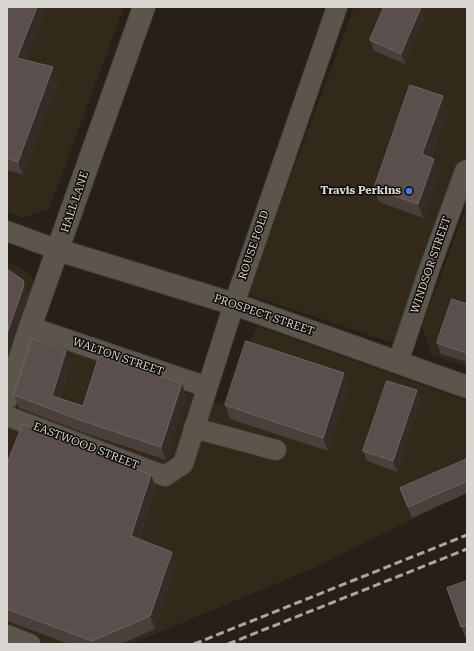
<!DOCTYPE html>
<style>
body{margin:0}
#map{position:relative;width:474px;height:651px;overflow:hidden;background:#262018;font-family:"Roboto Serif",serif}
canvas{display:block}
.frame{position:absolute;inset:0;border:8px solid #d9d5d0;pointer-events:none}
</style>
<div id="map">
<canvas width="474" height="651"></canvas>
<div class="frame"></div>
</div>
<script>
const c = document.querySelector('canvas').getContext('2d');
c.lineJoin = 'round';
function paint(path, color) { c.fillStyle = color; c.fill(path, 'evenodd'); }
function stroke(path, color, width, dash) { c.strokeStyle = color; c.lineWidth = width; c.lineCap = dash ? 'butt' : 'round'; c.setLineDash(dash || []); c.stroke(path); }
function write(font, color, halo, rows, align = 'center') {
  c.font = font + ' "Roboto Serif",serif'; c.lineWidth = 3; c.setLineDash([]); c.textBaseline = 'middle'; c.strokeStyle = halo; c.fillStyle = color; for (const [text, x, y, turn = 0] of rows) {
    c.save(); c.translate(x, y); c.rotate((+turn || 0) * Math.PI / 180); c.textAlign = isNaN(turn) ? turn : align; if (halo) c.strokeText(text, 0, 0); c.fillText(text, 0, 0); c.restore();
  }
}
const built = new Path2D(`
 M 7,7 L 124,7 L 49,209 L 22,218 L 7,212 Z
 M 354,7 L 467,7 L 467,163 L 396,344 L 247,294 Z
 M 467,205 L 467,367 L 432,355 L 422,327 Z
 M 7,261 L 31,275 L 34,282 L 20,333 L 47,341 L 223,406 L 257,326 L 467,401 L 467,492 L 316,567 L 131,644 L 7,644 Z`);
const street = new Path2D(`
 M 7,231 L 58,250
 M 30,327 L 207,387
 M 398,362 L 430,267 L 465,171 L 467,170
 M 7,416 L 165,476 L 183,464 L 234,304 L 337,7
 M 194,428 L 276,450
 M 7,635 L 30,644`);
const secondary = new Path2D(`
 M 58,250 L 234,304 L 467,387
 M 7,398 L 30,327 L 144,7`);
const rail = new Path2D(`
 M 194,644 L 467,535
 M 228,644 L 467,549`);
const wall = new Path2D(`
 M 7,7 L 26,60 L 53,67 L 58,81 L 23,175 L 7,170 Z
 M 425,16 L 405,64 L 374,51 L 370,40 Z
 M 448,110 L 431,158 L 439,172 L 423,218 L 379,202 L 374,189 Z
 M 467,304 L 467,362 L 441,354 L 437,343 Z
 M 71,364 L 60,398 L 83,406 L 182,383 L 186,397 L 166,460 L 85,433 L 19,408 L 14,395 Z
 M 349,386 L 328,451 L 230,419 L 225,405 Z
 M 420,401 L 397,472 L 367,461 L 363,451 Z
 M 467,459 L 467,493 L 412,518 L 400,488 Z
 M 7,464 L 151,475 L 156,488 L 139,540 L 176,565 L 155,629 L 121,644 L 69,644 L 7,621 Z
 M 467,581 L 467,637 L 465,637 L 447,588 Z`);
const shadedWall = new Path2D(`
 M 37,7 L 47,7 L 22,71 L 17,58 Z
 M 421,7 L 422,7 L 425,16 L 405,64 L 401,54 Z
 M 53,67 L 58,81 L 23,175 L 18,162 Z
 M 443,96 L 448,110 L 427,168 L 422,154 Z
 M 434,159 L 439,172 L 423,218 L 418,204 Z
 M 23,280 L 28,296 L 7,355 L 7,334 Z
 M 66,351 L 71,364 L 56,409 L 52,396 Z
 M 344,373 L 349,386 L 328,451 L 323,438 Z
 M 182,383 L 186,397 L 166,460 L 161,447 Z
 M 417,390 L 420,401 L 397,472 L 393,461 Z
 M 151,475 L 156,488 L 135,550 L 131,536 Z
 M 172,552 L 176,565 L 155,629 L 150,616 Z`);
const building = new Path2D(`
 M 7,7 L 37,7 L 17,58 L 53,67 L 18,162 L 7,158 Z
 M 384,7 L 421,7 L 401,54 L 370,40 Z
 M 410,85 L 443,96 L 422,154 L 434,159 L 418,204 L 374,189 Z
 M 7,269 L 23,280 L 24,285 L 7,334 Z
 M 452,299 L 467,304 L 467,353 L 437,343 Z
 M 32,339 L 66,351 L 52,396 L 83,406 L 99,356 L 182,383 L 161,447 L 80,420 L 14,395 Z
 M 246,341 L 344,373 L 323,438 L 225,405 Z
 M 387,381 L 417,390 L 393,461 L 363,451 Z
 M 23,424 L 151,475 L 131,536 L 172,552 L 150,616 L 92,641 L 7,609 L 7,464 Z
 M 467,459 L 467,481 L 408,507 L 400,488 Z
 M 467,581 L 467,625 L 461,627 L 447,588 Z`);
const markers = [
 [409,191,4,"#3f7fe0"]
];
const poiNames = [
 ["Travis Perkins",401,191]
];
const streetNames = [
 ["HALL LANE",75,202,-71],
 ["ROUSE FOLD",254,245,-71],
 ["WINDSOR STREET",431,265,-71],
 ["PROSPECT STREET",264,315,19],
 ["WALTON STREET",118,357,19],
 ["EASTWOOD STREET",86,446,21]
];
paint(built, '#33291b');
stroke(street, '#3f3b35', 22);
stroke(secondary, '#3f3b35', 24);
stroke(street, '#5c554c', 20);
stroke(secondary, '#5c554c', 22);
stroke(rail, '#aba6a1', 3, [8, 4]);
paint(wall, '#4b3f3c');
paint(shadedWall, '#362c27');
paint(building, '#5a4f4c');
stroke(building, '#6e6461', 1);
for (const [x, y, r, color] of markers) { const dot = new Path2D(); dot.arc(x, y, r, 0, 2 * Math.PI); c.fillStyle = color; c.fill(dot); stroke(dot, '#0d0a07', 1.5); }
write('bold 11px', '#d9d5d0', '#0d0a07', poiNames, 'right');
write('11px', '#d9d5d0', '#0d0a07', streetNames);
</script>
